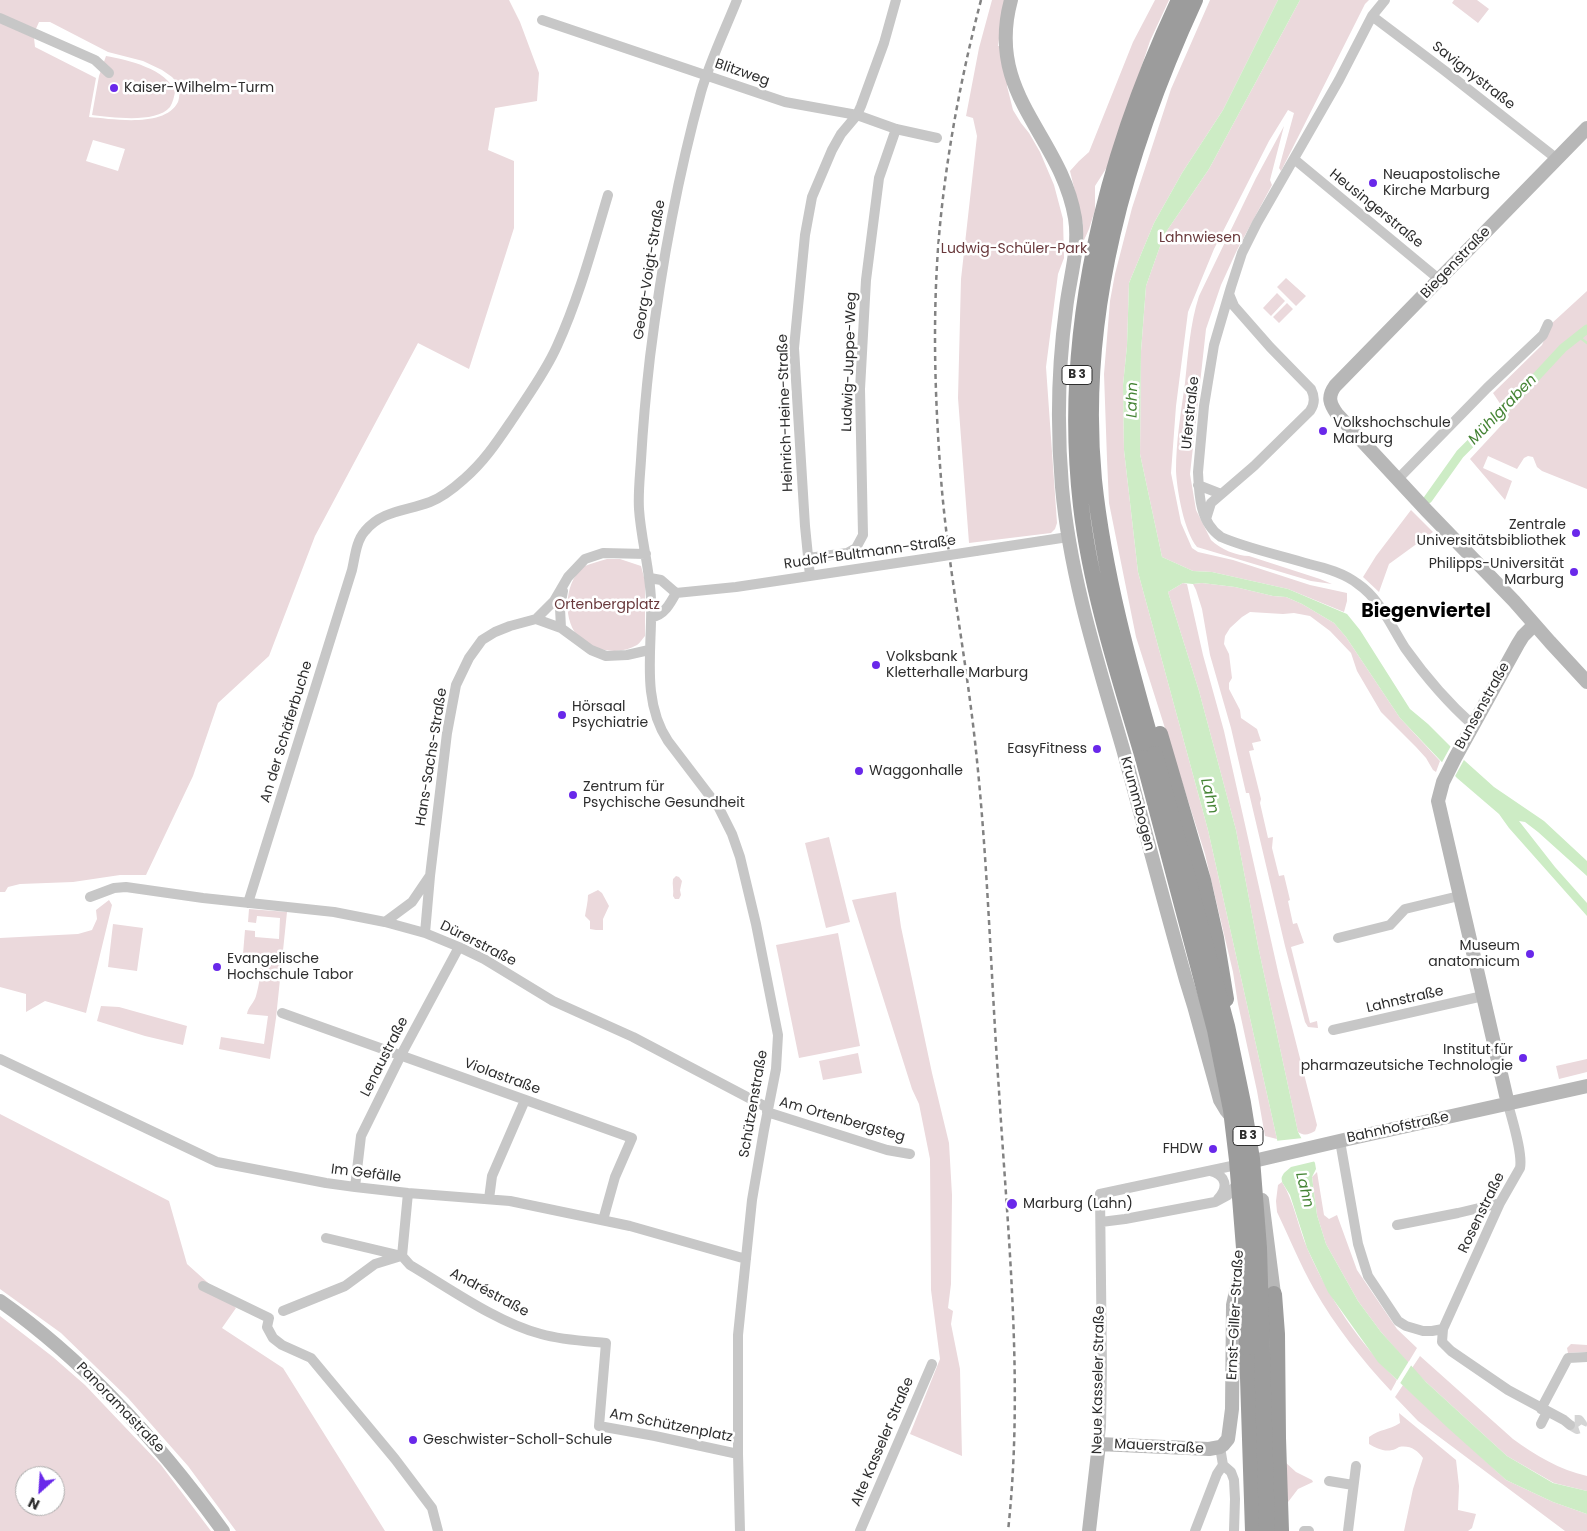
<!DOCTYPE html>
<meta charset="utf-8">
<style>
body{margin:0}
#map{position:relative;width:1587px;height:1531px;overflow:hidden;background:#fff;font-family:Poppins,sans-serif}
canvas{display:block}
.north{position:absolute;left:15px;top:1466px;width:50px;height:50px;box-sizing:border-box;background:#fff;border:1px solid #ababab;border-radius:50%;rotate:206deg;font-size:14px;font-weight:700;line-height:20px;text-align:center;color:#2d2d2d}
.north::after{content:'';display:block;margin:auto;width:18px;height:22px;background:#6928ea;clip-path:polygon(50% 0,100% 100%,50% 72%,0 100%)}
</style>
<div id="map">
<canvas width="1587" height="1531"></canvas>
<div class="north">N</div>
</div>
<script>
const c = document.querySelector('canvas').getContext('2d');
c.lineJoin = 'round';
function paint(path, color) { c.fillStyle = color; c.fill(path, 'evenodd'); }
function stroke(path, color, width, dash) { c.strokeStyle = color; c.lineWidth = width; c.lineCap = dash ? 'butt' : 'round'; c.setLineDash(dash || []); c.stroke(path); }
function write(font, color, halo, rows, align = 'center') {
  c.font = font + ' Poppins,sans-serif'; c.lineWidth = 5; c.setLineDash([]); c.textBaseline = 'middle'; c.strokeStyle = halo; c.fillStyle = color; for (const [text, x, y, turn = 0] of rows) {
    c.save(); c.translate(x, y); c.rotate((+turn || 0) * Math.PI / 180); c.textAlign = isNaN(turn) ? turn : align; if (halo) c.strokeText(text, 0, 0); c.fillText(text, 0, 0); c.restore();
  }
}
const green = new Path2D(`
 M 0,0 L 509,0 L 520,22 L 539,73 L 537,101 L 495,108 L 488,150 L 514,161 L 514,228 L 469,369 L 418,343 L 315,536 L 269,656 L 218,703 L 193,776 L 146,875 L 120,875 L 73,882 L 20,884 L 8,887 L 5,892 L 0,892 L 0,22 L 34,38 L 35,47 L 96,78 L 89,117 C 113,119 165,128 178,102 C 180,97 179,91 180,86 L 172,77 L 162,70 L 143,61 L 108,52 L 50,22 L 39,22 L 35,31 L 0,14 ZM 93,140 L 125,149 L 118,171 L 86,161 Z
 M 992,0 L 1005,0 L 998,46 L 999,46 L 1007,79 L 1007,86 L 1013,110 L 1021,123 L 1029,133 L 1040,152 L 1054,185 L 1063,219 L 1064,258 L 1058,274 L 1046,367 L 1057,523 L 1055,529 L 1051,533 L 969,543 L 958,398 L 961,279 L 977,136 L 973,118 L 966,116 L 979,48 Z
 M 1155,0 L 1169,0 L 1150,41 L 1109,164 L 1095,186 L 1095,210 L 1089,229 L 1080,249 L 1083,225 L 1070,171 L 1079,161 L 1089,152 L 1133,42 Z
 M 1210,0 L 1278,0 L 1223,110 L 1182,173 L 1154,223 L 1129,283 L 1127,346 L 1123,385 L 1124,450 L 1138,572 L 1208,830 L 1277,1139 L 1265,1136 L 1257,1091 L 1238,1004 L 1233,972 L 1205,854 L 1136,637 L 1109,503 L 1107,459 L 1104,374 L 1110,301 L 1115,274 L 1132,208 L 1171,89 Z
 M 1300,0 L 1369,0 L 1365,4 L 1281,171 L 1279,168 L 1294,113 L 1288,110 L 1269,141 L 1214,249 L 1188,312 L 1176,406 L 1171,473 L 1181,523 L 1192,548 L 1198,552 L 1233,560 L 1310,585 L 1347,593 L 1347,601 L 1344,612 L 1288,589 L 1212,572 L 1193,571 L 1162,557 L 1140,454 L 1141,351 L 1146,286 L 1164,235 L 1209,169 Z
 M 1454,0 L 1477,0 L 1489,9 L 1478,23 L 1452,3 Z
 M 106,56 C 128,60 167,69 175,92 C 174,97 173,102 170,107 C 156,124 111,117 92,115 L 99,76 Z
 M 1284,126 L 1270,180 L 1272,185 L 1237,250 L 1221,285 L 1206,329 L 1190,474 L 1196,510 L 1211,540 C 1220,549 1237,556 1249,556 L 1320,579 L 1332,584 L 1311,581 L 1197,547 C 1184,531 1177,491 1176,471 C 1176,441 1181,412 1185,383 C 1188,354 1190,324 1199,296 L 1256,178 Z
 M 1286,278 L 1306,296 L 1296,306 L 1277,287 Z
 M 1587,291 L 1587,489 L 1542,471 L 1537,467 L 1533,457 L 1528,456 L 1524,458 L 1517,469 L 1488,456 L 1483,468 L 1512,481 L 1505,500 L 1470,459 L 1509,417 L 1493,393 L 1542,345 L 1551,324 Z
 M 1277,293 L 1285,301 L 1271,316 L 1263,308 Z
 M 1287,303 L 1293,309 L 1279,323 L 1273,317 Z
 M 1411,510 L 1433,532 L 1389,564 L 1379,592 L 1363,577 L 1376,556 Z
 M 607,559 L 620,559 L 641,566 L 645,581 L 645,636 C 642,639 640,643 637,645 C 619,656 590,651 577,635 C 562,617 565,579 585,566 C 592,563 600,561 607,559 Z
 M 1183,583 L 1187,584 L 1203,655 L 1224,731 L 1279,976 L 1317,1125 L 1315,1131 C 1308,1135 1305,1136 1298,1132 L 1258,946 L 1236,830 L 1199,691 L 1168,592 Z
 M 1202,583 L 1235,587 L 1273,596 L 1286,597 L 1302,604 L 1334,623 L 1346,637 L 1400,718 L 1440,761 L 1436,772 L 1433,770 L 1426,758 L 1416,747 L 1381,712 L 1357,671 L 1351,653 L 1330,631 L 1310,616 L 1294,613 L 1283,614 L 1250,612 L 1242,617 L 1230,628 L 1225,636 L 1224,644 L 1229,654 L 1232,678 L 1229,683 L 1229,689 L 1240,710 L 1241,718 L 1257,729 L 1261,741 L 1252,743 L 1254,750 L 1249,751 L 1261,799 L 1260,803 L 1268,838 L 1273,837 L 1272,848 L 1279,876 L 1284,875 L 1290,900 L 1288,901 L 1293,924 L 1297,923 L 1304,943 L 1291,947 L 1310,1023 L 1317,1021 L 1318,1028 L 1308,1027 L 1305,1022 L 1285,946 L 1249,793 L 1246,793 L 1231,728 L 1210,655 L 1202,609 L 1196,590 L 1193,584 Z
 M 829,837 L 850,922 L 826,928 L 805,843 Z
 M 676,876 L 679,877 L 682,881 L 680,890 L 681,895 L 679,899 L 675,899 L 673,896 C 674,890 672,885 673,879 Z
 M 598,890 L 602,893 L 609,906 L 603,919 L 603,930 L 596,930 L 590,929 L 590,921 L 585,916 C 586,909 588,902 588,895 Z
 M 896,892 L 901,927 L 932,1073 L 949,1143 L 952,1195 L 951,1284 L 948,1308 L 953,1311 L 951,1324 L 960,1369 L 962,1456 L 910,1434 L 940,1359 L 931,1290 L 930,1159 L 919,1104 L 912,1089 L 852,900 Z
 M 109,900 L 112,905 L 86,1013 L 45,1001 L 26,1012 L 26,994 L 0,987 L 0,938 L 78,934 L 92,930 L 97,919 L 96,910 Z
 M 249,909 L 287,912 L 276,1018 L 270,1059 L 219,1049 L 221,1037 L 264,1044 L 268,1016 L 247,1014 C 248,1007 254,1003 256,996 C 259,985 262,970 260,959 L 254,955 L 243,954 L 245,930 L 255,931 L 255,937 L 279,939 L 280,918 L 257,916 L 256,923 L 248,922 Z
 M 113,924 L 143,928 L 137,971 L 108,967 Z
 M 838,933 L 860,1046 L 799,1058 L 776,945 Z
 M 101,1006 L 119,1007 L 187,1026 L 183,1045 L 145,1036 L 97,1021 Z
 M 858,1053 L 862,1073 L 823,1080 L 819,1061 Z
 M 1587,1059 L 1587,1072 L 1559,1079 L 1556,1066 Z
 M 0,1114 L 169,1201 L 187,1264 L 236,1308 L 222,1328 L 283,1368 L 385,1531 L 236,1531 L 188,1466 L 128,1398 L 61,1333 L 0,1289 Z
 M 1317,1172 L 1324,1215 L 1329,1219 L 1337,1215 L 1357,1270 L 1397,1329 L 1417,1348 L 1408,1363 L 1381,1332 L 1358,1301 L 1326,1244 L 1317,1215 L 1312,1177 Z
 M 1282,1182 C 1295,1203 1298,1228 1308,1250 C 1329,1298 1359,1343 1397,1380 L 1391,1391 C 1362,1360 1335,1326 1314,1289 C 1300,1264 1289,1237 1277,1212 L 1276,1201 L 1278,1185 Z
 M 0,1316 L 53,1357 L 85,1385 L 161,1465 L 211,1531 L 0,1531 ZM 25,1476 L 55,1476 L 55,1506 L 25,1506 Z
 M 1571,1344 L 1587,1345 L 1587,1352 L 1568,1353 L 1567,1348 Z
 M 1420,1356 L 1513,1439 C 1535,1455 1560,1470 1587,1476 L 1587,1491 L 1554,1483 L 1507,1456 L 1426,1382 L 1412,1368 Z
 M 1403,1385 L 1506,1480 L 1553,1502 L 1587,1514 L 1587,1531 L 1565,1531 L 1418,1421 L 1395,1397 Z
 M 1399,1413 L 1456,1460 L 1459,1486 L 1458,1510 L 1476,1514 L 1472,1528 L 1468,1531 L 1404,1531 L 1413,1489 L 1423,1458 C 1417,1450 1410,1445 1399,1447 C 1397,1448 1394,1450 1392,1450 C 1384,1452 1376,1448 1369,1444 L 1369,1437 C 1381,1428 1388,1431 1400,1423 Z
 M 1284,1461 L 1296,1472 L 1312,1480 L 1313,1482 L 1298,1489 L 1285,1506 Z`);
const water = new Path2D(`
 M 1278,0 L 1300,0 L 1209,169 L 1164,235 L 1146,286 L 1141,351 L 1140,454 L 1162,557 L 1193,571 L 1212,572 L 1288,589 L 1347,614 L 1360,630 L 1410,709 L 1428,724 L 1465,761 L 1494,787 L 1544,821 L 1587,861 L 1587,876 L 1538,832 L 1525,822 L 1519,821 L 1555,867 L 1587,903 L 1587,916 L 1509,828 L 1499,814 L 1457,778 L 1400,718 L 1346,637 L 1334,623 L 1302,604 L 1286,597 L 1273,596 L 1235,587 L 1202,583 L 1193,584 L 1183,583 L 1168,592 L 1199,691 L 1236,830 L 1258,946 L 1298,1132 L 1315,1163 L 1316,1169 L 1312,1177 L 1317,1215 L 1326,1244 L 1358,1301 L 1381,1332 L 1426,1382 L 1507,1456 L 1553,1483 L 1587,1491 L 1587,1514 L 1553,1502 L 1506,1480 L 1448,1428 L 1378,1362 L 1328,1292 L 1307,1248 L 1290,1195 L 1282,1182 L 1277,1139 L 1208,830 L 1138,572 L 1124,450 L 1123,385 L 1127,346 L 1129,283 L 1154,223 L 1182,173 L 1223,110 Z`);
const pier = new Path2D(`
 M 1452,744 L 1465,758 L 1454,778 L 1441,764 Z
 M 1303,1138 L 1316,1161 L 1291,1167 L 1284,1173 L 1280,1180 L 1275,1141 Z
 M 1409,1361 L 1412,1364 L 1399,1385 L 1396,1382 Z`);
const stream = new Path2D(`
 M 1578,336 L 1587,343`);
const canal = new Path2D(`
 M 1428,499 L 1460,454 L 1524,390 L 1563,348 L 1587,329`);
const minorTunnel = new Path2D(`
 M 1570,1425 L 1577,1429 L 1580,1428 L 1582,1424 L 1579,1420 L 1572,1420`);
const minor = new Path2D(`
 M 737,0 C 725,30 710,61 701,92 C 677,179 661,268 650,357 C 646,392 643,425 641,460 C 640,476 638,493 639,509 C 641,540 650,569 651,600 C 653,646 640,699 668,741 L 719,808 L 732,834 L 740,857 L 756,924 L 778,1035 L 776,1069 L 764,1130 L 752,1200 L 738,1335 L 738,1454 L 740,1531
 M 1385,0 L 1372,16 L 1339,80 L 1257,223 L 1242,253 L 1231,287 L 1214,345 L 1204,406 L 1198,472 C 1199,495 1200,523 1221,537 C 1249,549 1280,555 1309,564 C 1326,568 1344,573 1358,584 C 1380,599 1391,626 1405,648 C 1425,676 1447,702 1473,725
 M 1372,16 L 1445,71 L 1557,159
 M 0,18 L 95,60 L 109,73
 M 542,20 L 785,102 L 857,115 L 896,129 L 937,138
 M 1294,159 L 1440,280
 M 1397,480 L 1487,388 L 1543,335 L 1548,324
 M 1198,485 L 1221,494
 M 1206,519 L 1211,503 L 1254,466 L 1310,411 C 1315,404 1315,397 1311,389 L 1270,347 L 1234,306 L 1229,294
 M 976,551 L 1068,537
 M 808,558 L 847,553 L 856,548 L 863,535 L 860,389 L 866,280 L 879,178 L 896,129
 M 810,576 L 805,526 L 794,348 L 805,235 L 812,197 L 832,150 L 841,134 L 857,115 L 861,106 L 884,43 L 896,0
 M 650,578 L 661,580 L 676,593 L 736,587 L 930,558
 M 652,617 C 664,615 670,604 676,593
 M 536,619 L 561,628 L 591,650 L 606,656 L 627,655 L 649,650
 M 561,628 L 560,608 L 563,591
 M 90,897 L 114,888 L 126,887 L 203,898 L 334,912 L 385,922 L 425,933 L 459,947 L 484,959 L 553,1001 L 633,1037 L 768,1108
 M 248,903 L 352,570 C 355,557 356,541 365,531 C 382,510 407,511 430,502 C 443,497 454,488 464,479 C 485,461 499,439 514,417 C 529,394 546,371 557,346 C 579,298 593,245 608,195
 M 385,922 L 412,902 L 429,877
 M 425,933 L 430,876 L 447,733 L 456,685 L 469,658 L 482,640 L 495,632 L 510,626 L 536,619 L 554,601 L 568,577 L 585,559 L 603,553 L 646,554
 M 1338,938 L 1390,925 L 1405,909 L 1459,896
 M 282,1013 L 632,1138 L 615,1177 L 603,1220
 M 1333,1030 L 1483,996
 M 0,1059 L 217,1162 L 326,1183 L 355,1187 L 408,1193 L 510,1201 L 630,1226 L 746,1259
 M 1508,1104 C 1512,1120 1523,1153 1520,1168 L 1500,1203 L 1443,1329 L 1442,1342 L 1451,1351 L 1508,1390 L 1564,1420 L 1570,1425
 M 767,1112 L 887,1150 L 910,1154
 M 1340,1141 L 1358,1244 L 1368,1276 L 1398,1321 L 1406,1326 L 1423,1331 L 1432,1331 L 1443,1329
 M 1210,1171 C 1226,1175 1229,1187 1218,1199
 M 355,1187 L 361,1136 L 401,1055 L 459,947
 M 489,1199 L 492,1176 L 525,1100
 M 1101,1222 L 1125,1219 L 1215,1202 L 1228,1195 L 1236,1185
 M 1397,1225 L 1458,1213 L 1500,1203
 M 326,1238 L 402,1256 L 410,1265 C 449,1288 498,1323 541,1334 C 562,1340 584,1341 606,1343 L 599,1426 L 655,1436 L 738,1454
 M 402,1256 L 408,1193
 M 203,1286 L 269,1318 L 267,1327 L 273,1338 L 282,1345 L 311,1358 L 395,1459 L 432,1508 L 438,1531
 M 283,1311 L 345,1286 L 375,1264 L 401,1256
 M 1541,1409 L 1568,1358 L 1587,1357
 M 1541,1424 L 1547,1412
 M 1099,1444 L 1101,1427 L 1102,1368 L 1100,1194 L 1241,1164
 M 1220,1447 L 1223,1465 L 1231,1472 L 1234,1480 L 1235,1499 L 1234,1531
 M 1329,1481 L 1353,1485
 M 860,1531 L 932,1364
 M 1195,1531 L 1217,1474 L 1223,1465
 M 1304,1531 L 1309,1531
 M 1348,1531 L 1356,1466`);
const secondary = new Path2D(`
 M 1011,0 C 985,95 1061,135 1075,218 C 1080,248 1069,280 1066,309 C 1058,368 1057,428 1062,487 C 1070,577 1098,663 1123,749 C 1144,826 1164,903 1186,980 L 1194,1006 L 1220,1100 L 1226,1110 L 1231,1116
 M 1587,128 L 1335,386 C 1327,397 1330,404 1337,414 L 1427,511 L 1514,601 L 1550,642 L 1587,682
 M 1508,1104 L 1438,801 L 1443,782 L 1455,758 L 1518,644 L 1523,636 L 1534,625
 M 1245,1163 L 1348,1139 L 1587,1086
 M 1262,1200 L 1274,1294 L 1270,1302
 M 0,1301 C 88,1363 160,1444 223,1531
 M 1089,1531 L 1099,1444 L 1209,1449 L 1220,1447 L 1223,1445 L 1228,1439 L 1229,1432 L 1232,1409 L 1233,1305 L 1240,1273 L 1240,1267`);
const trunk = new Path2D(`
 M 1160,734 L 1203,880 L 1216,938 L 1226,999
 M 1155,754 C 1129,664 1104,574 1094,480 C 1078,314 1126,150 1195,0
 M 1143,758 C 1119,677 1091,591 1081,506 C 1061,332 1105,157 1179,0
 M 1274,1294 L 1277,1334 L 1278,1438 L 1281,1531
 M 1247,1347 L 1253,1531`);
const rail = new Path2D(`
 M 981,0 C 961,77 946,156 939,236 C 932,320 935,406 942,491 C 950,578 967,664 976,751 C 988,864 991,978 999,1091 C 1008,1237 1024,1385 1008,1531`);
const minorBridge = new Path2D(`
 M 930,558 L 976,551`);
const trunkBridge = new Path2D(`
 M 1155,754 L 1227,1026 L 1243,1103 L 1252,1159 L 1259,1248 L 1267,1528
 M 1143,758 L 1215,1030 L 1231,1110 L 1237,1160 L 1244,1248 L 1247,1347`);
const markers = [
 [114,88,5,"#6928ea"],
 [1373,183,5,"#6928ea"],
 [1323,431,5,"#6928ea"],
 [1576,533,5,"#6928ea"],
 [1574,572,5,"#6928ea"],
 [876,665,5,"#6928ea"],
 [562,715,5,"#6928ea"],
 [1097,749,5,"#6928ea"],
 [859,771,5,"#6928ea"],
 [573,795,5,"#6928ea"],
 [1530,954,5,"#6928ea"],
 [217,967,5,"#6928ea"],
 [1523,1058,5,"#6928ea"],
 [1213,1149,5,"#6928ea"],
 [1012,1204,6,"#6928ea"],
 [413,1440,5,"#6928ea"]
];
const shields = [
 [1077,375,30],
 [1248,1136,30]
];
const shieldNames = [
 ["B 3",1077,375],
 ["B 3",1248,1136]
];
const streetNames = [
 ["Blitzweg",742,73,19],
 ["Savignystraße",1473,76,38],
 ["Heusingerstraße",1376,209,39],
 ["Biegenstraße",1456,263,-46],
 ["Georg-Voigt-Straße",650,270,-81],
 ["Ludwig-Juppe-Weg",850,362,-88],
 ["Heinrich-Heine-Straße",786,413,-92],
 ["Uferstraße",1191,413,-84],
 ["Rudolf-Bultmann-Straße",870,553,-8],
 ["Bunsenstraße",1483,706,-61],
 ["An der Schäferbuche",287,732,-73],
 ["Hans-Sachs-Straße",432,757,-81],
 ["Krummbogen",1137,804,75],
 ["Dürerstraße",478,944,27],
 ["Lahnstraße",1405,1000,-13],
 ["Lenaustraße",385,1057,-63],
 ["Violastraße",502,1077,20],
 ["Schützenstraße",754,1104,-80],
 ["Am Ortenbergsteg",842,1120,16],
 ["Bahnhofstraße",1398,1128,-12],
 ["Im Gefälle",366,1174,7],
 ["Rosenstraße",1482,1213,-64],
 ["Andréstraße",489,1293,28],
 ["Ernst-Giller-Straße",1236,1315,-87],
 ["Neue Kasseler Straße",1099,1380,-89],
 ["Panoramastraße",120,1408,46],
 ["Am Schützenplatz",671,1426,11],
 ["Alte Kasseler Straße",883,1442,-67],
 ["Mauerstraße",1159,1447,3]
];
const poiNames = [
 ["Kaiser-Wilhelm-Turm",124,88],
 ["Neuapostolische",1383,175],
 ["Kirche Marburg",1383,191],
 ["Volkshochschule",1333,423],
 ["Marburg",1333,439],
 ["Zentrale",1566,525,"right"],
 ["Universitätsbibliothek",1566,541,"right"],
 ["Philipps-Universität",1564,564,"right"],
 ["Marburg",1564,580,"right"],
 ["Volksbank",886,657],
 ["Kletterhalle Marburg",886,673],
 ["Hörsaal",572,707],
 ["Psychiatrie",572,723],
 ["EasyFitness",1087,749,"right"],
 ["Waggonhalle",869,771],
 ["Zentrum für",583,787],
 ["Psychische Gesundheit",583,803],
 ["Museum",1520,946,"right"],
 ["anatomicum",1520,962,"right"],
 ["Evangelische",227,959],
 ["Hochschule Tabor",227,975],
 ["Institut für",1513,1050,"right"],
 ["pharmazeutsiche Technologie",1513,1066,"right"],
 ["FHDW",1203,1149,"right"],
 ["Marburg (Lahn)",1023,1204],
 ["Geschwister-Scholl-Schule",423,1440]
];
const parkNames = [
 ["Lahnwiesen",1200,238],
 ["Ludwig-Schüler-Park",1014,249],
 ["Ortenbergplatz",607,605]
];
const waterNames = [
 ["Lahn",1133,400,-89],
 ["Mühlgraben",1503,410,-46],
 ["Lahn",1209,796,76],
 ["Lahn",1304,1190,76]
];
const districtNames = [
 ["Biegenviertel",1426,612]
];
paint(green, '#ebd9dc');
paint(water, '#cdecc5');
paint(pier, '#fff');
stroke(stream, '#cdecc5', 2.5);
stroke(canal, '#cdecc5', 9);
stroke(minorTunnel, '#d5d5d5', 10, [10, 5]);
stroke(minor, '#c7c7c7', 10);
stroke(secondary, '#b7b7b7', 14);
stroke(trunk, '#9c9c9c', 16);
stroke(rail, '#828282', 2.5, [5, 4]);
stroke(minorBridge, '#c7c7c7', 10);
stroke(trunkBridge, '#9c9c9c', 16);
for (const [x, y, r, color] of markers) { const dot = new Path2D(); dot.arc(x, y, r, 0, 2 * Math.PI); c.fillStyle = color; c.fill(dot); stroke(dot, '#fff', 2); }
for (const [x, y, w] of shields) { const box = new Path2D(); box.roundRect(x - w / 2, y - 9.5, w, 19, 4); c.fillStyle = '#fff'; c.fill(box); stroke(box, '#2d2d2d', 1); }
write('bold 12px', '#2d2d2d', null, shieldNames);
write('14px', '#2d2d2d', '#fff', streetNames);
write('14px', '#2d2d2d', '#fff', poiNames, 'left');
write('14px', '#69393c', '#fff', parkNames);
write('italic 15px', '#458435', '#fff', waterNames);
write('bold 19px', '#000', '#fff', districtNames);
</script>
